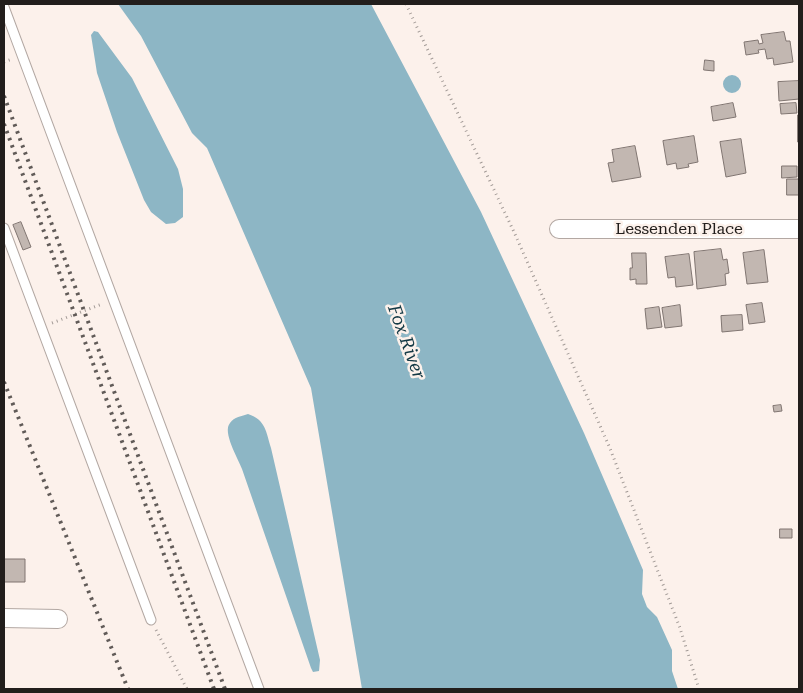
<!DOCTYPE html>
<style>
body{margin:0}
#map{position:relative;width:803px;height:693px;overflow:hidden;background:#fcf1eb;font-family:"Roboto Serif",serif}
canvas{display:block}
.frame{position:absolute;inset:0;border:5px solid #221e1c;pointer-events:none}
</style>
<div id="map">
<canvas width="803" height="693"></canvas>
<div class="frame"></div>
</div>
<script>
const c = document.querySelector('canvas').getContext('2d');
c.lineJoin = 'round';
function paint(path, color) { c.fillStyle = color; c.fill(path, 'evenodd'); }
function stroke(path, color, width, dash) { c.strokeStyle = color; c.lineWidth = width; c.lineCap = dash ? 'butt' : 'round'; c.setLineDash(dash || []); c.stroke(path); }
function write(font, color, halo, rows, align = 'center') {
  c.font = font + ' "Roboto Serif",serif'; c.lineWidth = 5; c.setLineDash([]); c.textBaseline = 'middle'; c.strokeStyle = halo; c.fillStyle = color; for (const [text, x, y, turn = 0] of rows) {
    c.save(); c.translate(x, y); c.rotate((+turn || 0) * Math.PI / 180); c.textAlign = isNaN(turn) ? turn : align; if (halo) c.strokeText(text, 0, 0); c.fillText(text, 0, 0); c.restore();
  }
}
const water = new Path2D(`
 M 118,4 L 371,4 L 481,212 L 584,433 L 643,570 L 642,594 L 647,607 L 657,617 L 672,650 L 672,671 L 678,689 L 362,689 L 311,388 L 207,148 L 192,133 L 141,36 Z
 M 94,31 L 98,32 L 132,78 L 178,169 L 183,189 L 183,217 L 175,223 L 166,224 L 151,212 L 144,200 L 117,132 L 97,73 L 91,35 Z
 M723 84a9 9 0 1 1 18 0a9 9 0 1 1-18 0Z
 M 248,414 C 266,420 266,432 271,448 L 320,660 L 319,671 L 313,672 L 311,668 L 242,469 C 238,458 222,432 230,423 C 234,417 242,416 248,414 Z`);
const building = new Path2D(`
 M 784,32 L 786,41 L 790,41 L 793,62 L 774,65 L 773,58 L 767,59 L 765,49 L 758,50 L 759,53 L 746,55 L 744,42 L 758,40 L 759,44 L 763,43 L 761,35 Z
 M 705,60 L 714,61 L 714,71 L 704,70 Z
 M 799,81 L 799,99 L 779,101 L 778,82 Z
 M 733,103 L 736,117 L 713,121 L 711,107 Z
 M 796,103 L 797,113 L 781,114 L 780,104 Z
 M 798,115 L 799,115 L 799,142 L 798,142 Z
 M 694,136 L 698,162 L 688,164 L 689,167 L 677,169 L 676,163 L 667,165 L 663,141 Z
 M 741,139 L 746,173 L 726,177 L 720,142 Z
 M 635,146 L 641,177 L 612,182 L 608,163 L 614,162 L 612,150 Z
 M 782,166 L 797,166 L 797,177 L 782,178 Z
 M 787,179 L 799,179 L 799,195 L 787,195 Z
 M 21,222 L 31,247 L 23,250 L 13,225 Z
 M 721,249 L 723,260 L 727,259 L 729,273 L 725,274 L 726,285 L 697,289 L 694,252 Z
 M 764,250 L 768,282 L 747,284 L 743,253 Z
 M 632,253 L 646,253 L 647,284 L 636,284 L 636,279 L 630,280 L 630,268 L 632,268 Z
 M 689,254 L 693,285 L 676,287 L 675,277 L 668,278 L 665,257 Z
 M 762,303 L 765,322 L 749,324 L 746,305 Z
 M 680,305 L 682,326 L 665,328 L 662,308 Z
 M 659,307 L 662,327 L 647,329 L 645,309 Z
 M 742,315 L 743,330 L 722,332 L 721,316 Z
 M 781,405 L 782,411 L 774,412 L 773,406 Z
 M 780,529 L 792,529 L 792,538 L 780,538 Z
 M 4,559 L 25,559 L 25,582 L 4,582 Z`);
const path = new Path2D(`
 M 406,4 L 514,232 L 609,446 L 680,628 L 699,689
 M 4,62 L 12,59
 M 52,323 L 102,304
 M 156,630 L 187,689`);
const lane = new Path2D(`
 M 4,7 L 259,689
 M 4,228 L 151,620`);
const street = new Path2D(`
 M 559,229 L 799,229
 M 4,618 L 58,619`);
const rail = new Path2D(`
 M 4,96 L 225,689
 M 4,124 L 214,689
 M 4,382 L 128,689`);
const streetNames = [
 ["Lessenden Place",679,229]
];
const waterNames = [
 ["Fox River",406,342,70]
];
paint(water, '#8db6c5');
paint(building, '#c2b7b1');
stroke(building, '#807571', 1);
stroke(lane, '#b3a8a3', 11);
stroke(street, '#b3a8a3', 20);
stroke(path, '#a39b97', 3, [1, 4]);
stroke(lane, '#fff', 9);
stroke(street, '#fff', 18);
stroke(rail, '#615b58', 4, [2.5, 5]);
write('16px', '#221e1c', '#fcf1eb', streetNames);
write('italic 18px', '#143945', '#fcf1eb', waterNames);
</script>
